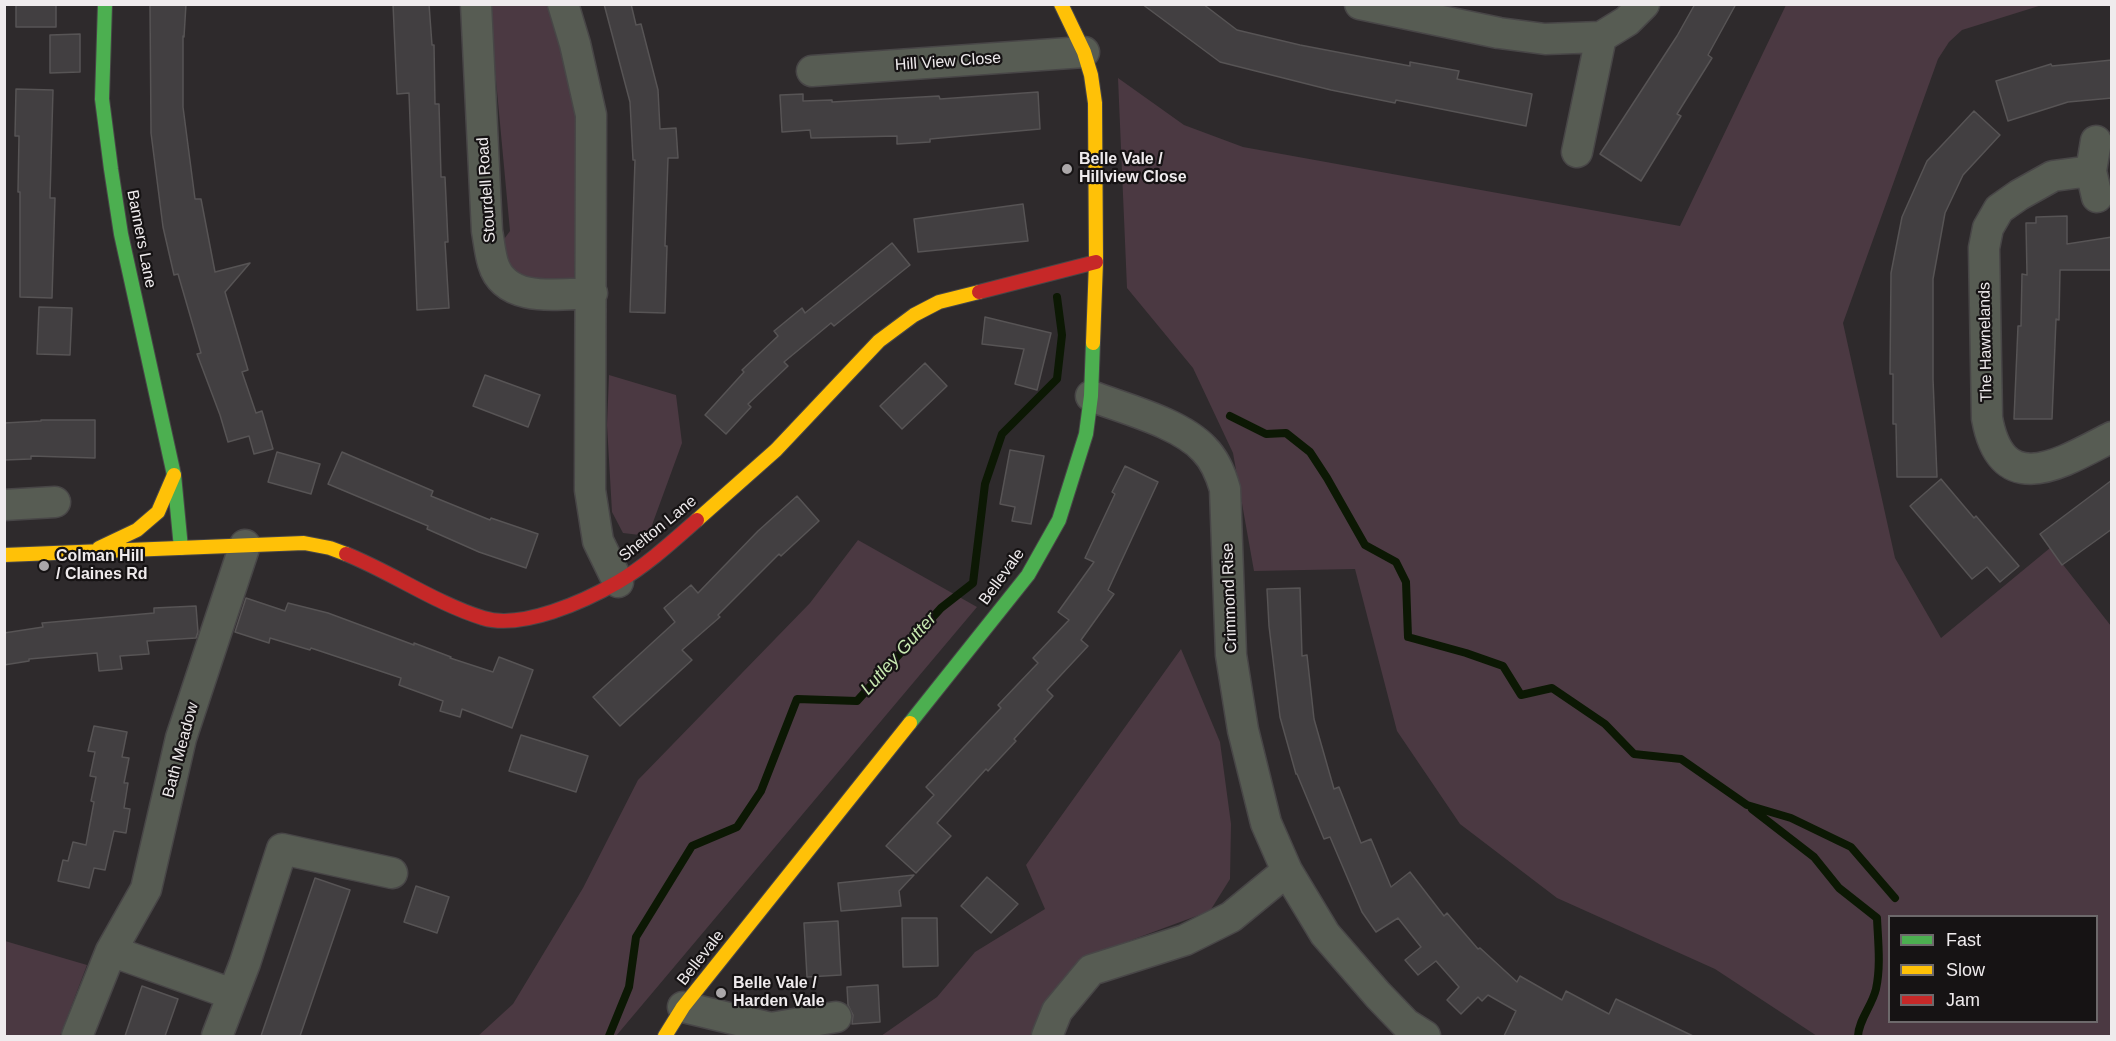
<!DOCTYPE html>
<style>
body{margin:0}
#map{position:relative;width:2116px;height:1041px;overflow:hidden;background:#2e2a2c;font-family:Arial,sans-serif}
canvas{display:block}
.frame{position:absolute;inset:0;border:6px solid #efebed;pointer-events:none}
.legend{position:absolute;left:1888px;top:915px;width:210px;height:108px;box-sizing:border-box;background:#161314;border:2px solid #6d696b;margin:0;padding:8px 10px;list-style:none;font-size:18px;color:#efebed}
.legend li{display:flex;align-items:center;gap:12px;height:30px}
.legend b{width:30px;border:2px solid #6d696b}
</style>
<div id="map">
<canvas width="2116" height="1041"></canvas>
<div class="frame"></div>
<ul class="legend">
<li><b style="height:8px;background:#4caf50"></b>Fast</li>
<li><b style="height:8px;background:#ffc107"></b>Slow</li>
<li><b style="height:8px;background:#c62828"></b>Jam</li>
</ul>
</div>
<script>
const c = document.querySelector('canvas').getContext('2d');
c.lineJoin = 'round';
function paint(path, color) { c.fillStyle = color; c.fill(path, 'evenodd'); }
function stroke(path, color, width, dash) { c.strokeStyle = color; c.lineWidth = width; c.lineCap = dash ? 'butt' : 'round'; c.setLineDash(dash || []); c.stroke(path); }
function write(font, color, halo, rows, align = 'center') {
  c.font = font + ' Arial,sans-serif'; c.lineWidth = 4.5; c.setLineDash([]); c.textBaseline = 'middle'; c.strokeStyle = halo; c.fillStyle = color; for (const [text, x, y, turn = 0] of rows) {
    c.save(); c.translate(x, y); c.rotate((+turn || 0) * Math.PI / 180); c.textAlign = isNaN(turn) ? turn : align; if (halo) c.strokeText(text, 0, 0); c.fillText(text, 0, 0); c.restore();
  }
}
const green = new Path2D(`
 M 489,5 L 547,5 L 572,85 L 580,152 L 574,281 L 548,284 L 510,270 L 499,246 L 510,231 Z
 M 1786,5 L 2042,5 L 1962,30 L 1949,42 L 1938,59 L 1843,323 L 1895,558 L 1941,638 L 2050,548 L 2111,626 L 2111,1036 L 1817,1036 L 1715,969 L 1557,898 L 1460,824 L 1397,731 L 1355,569 L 1254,571 L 1233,453 L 1193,368 L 1127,288 L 1118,78 L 1184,125 L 1243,147 L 1680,226 ZM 1890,916 L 2096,916 L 2096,1022 L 1890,1022 Z
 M 609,375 L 676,395 L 682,443 L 648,536 L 623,533 L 612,512 L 607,425 Z
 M 858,540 L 977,607 L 616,1036 L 478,1036 L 513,1004 L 583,888 L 638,780 L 810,603 Z
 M 1181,649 L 1220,742 L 1231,824 L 1230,879 L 1210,911 L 1083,958 L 1058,986 L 1044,1014 L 1037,1036 L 881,1036 L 937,997 L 975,952 L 1045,909 L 1026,865 Z
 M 5,941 L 87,965 L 60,1036 L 5,1036 Z`);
const stream = new Path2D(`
 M 1230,416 L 1266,434 L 1286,433 L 1310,452 L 1327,478 L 1365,545 L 1396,562 L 1406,582 L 1408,637 L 1466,653 L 1503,666 L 1521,695 L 1552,688 L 1605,724 L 1634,754 L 1681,759 L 1747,805 L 1791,818 L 1851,847 L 1895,898
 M 1752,809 L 1814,857 L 1839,888 L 1877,918 C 1878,941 1881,966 1876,989 C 1872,1006 1859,1019 1858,1036
 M 609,1036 L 629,987 L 636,937 L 692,846 L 737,827 L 761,791 L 797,699 L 857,701 L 941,608 L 973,583 L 985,484 L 1002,434 L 1057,379 L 1062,335 L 1057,297`);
const building = new Path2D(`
 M 16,4 L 56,4 L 56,27 L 16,27 Z
 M 150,4 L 186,4 L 184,37 L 183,36 L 183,107 L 195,199 L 201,199 L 215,272 L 250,263 L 225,292 L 248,370 L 242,372 L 256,413 L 262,411 L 273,449 L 254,454 L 249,436 L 228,442 L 220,415 L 197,354 L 201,353 L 178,274 L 174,275 L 163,227 L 151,133 Z
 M 393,4 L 429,4 L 432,45 L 434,45 L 435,104 L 439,104 L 441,177 L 445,177 L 448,242 L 445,242 L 449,308 L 417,310 L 409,93 L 397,94 Z
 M 604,4 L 631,4 L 636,25 L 641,24 L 658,90 L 660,129 L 676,128 L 678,158 L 668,158 L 665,246 L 667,246 L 665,313 L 630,312 L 635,160 L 633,160 L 630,102 Z
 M 1142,4 L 1203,4 L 1237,30 L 1300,45 L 1410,66 L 1410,62 L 1459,71 L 1457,79 L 1532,94 L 1526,126 L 1396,100 L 1395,103 L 1331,90 L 1220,62 Z
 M 1695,4 L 1736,4 L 1708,55 L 1712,58 L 1677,114 L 1681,116 L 1641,181 L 1600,154 L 1677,36 Z
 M 80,34 L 80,72 L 50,73 L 50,35 Z
 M 2112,60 L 2112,98 L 2068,102 L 2008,121 L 1996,81 L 2051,64 L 2052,66 Z
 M 16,89 L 53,90 L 50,198 L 55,198 L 52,298 L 20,297 L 20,192 L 18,192 L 19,136 L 15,136 Z
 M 1038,92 L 1040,129 L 930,139 L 930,142 L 897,144 L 897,136 L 811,138 L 810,130 L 782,132 L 780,95 L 803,94 L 803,101 L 832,100 L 832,102 L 939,96 L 940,99 Z
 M 1974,111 L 2000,135 L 1963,175 L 1945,213 L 1933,279 L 1933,379 L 1937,477 L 1897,477 L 1896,424 L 1893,424 L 1893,374 L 1890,374 L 1891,273 L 1902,217 L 1927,161 Z
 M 1023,204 L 1028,241 L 918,252 L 914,219 Z
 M 2067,216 L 2067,244 L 2112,237 L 2112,270 L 2060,270 L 2059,320 L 2056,319 L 2052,419 L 2014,419 L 2018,326 L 2021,326 L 2022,274 L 2027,275 L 2026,223 L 2036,223 L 2036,217 Z
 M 892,243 L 910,265 L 834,326 L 831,323 L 784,362 L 788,366 L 748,404 L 751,407 L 726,434 L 705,415 L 744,372 L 742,370 L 778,336 L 774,331 L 802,308 L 805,313 Z
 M 39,307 L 72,308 L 70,355 L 37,354 Z
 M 985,317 L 1051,333 L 1037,390 L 1015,384 L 1024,349 L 982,344 Z
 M 925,363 L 947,386 L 902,429 L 880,406 Z
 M 485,375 L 540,395 L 528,427 L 473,406 Z
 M 41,420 L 95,420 L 95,458 L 31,456 L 31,459 L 4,460 L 4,423 L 41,421 Z
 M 1010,450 L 1044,456 L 1031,524 L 1012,521 L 1015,507 L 1000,504 Z
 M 277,452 L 320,464 L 311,494 L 268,482 Z
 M 342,452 L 433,491 L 431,496 L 490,520 L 491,518 L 538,534 L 526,568 L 479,552 L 427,529 L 428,526 L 328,484 Z
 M 1125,466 L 1158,482 L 1108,590 L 1114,594 L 1081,640 L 1088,646 L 1047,690 L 1053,696 L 1014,739 L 1016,741 L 988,771 L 986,769 L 937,823 L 951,836 L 916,873 L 886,846 L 934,795 L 926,787 L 1001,708 L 998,705 L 1038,663 L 1033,658 L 1069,620 L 1058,612 L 1094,562 L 1085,558 L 1115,494 L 1112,492 Z
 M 1941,479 L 1974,518 L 1976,516 L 2019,566 L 2000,582 L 1987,567 L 1972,579 L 1910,506 Z
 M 2112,480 L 2112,529 L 2062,565 L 2040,534 Z
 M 797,496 L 819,521 L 781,556 L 779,554 L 718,615 L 720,617 L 682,650 L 692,660 L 620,726 L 593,697 L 675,622 L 664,608 L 691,585 L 698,593 L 758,531 Z
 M 1300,588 L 1302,656 L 1307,655 L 1314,719 L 1334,789 L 1339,787 L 1361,843 L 1371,839 L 1391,887 L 1410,872 L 1444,916 L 1447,913 L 1478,949 L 1480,948 L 1517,982 L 1520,976 L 1562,1000 L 1566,991 L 1609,1014 L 1616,999 L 1693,1036 L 1504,1036 L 1516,1011 L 1488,995 L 1482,1001 L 1478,997 L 1461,1014 L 1447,1000 L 1459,987 L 1436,961 L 1418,975 L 1405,960 L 1421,947 L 1398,918 L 1376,932 L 1362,912 L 1330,837 L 1324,839 L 1297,774 L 1296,774 L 1280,717 L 1269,626 L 1267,589 Z
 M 246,598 L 285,611 L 288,603 L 328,613 L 414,645 L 414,643 L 451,657 L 450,658 L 493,672 L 499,657 L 533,670 L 512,728 L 462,709 L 460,717 L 440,711 L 443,701 L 399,685 L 401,678 L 311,648 L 310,650 L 270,638 L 269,643 L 235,632 Z
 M 196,606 L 198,632 L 196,638 L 147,641 L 149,654 L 120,656 L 122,669 L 99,671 L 97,653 L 29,659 L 29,661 L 4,665 L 4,633 L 43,627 L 42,623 L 154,613 L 154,608 Z
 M 94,726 L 127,732 L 122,757 L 129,758 L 124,783 L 128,783 L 124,808 L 130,809 L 126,833 L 114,831 L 105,870 L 94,868 L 89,888 L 58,881 L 63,860 L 68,861 L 73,842 L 86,845 L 94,802 L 91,801 L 96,777 L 90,776 L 95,752 L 88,751 Z
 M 521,735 L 588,756 L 576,792 L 509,771 Z
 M 914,875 L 899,891 L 901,906 L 841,911 L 838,883 Z
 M 987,877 L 1018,904 L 991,933 L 961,906 Z
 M 315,878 L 350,890 L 300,1036 L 261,1036 Z
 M 416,886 L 449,897 L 437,933 L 404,922 Z
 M 902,918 L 937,918 L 938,966 L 903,967 Z
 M 838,921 L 841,975 L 807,977 L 804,923 Z
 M 878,985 L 880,1022 L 852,1024 L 853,1015 L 848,1005 L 847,987 Z
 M 142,986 L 178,999 L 165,1036 L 125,1036 Z`);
const street = new Path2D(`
 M 476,4 L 487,231 C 489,242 490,253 493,263 C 505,304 559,294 592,293
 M 563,4 L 575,44 L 591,115 L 590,490 L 598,541 L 618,582
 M 1360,4 L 1499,33 L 1545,39 L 1601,37 L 1627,21 L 1644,4
 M 812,71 L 1084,52
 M 2096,141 L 2091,171 L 2097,197
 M 1577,152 L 1601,37
 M 2091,171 L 2053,176 L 2019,195 L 1999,209 L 1988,228 L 1984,248 L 1987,418 C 2002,502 2063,462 2112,437
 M 1091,396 C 1125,409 1180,423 1204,449 C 1215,460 1221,475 1225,489 L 1231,655 L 1243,730 L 1266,823 L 1287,871 L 1325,934 L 1378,995 L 1406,1024 L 1425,1036
 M 4,505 L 55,502
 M 111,951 L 232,994
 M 683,1007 L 771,1028 L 836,1017
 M 77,1036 L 111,951 L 146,889 L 181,738 L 245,545
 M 217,1036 L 245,963 L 282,849 L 392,873
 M 1047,1036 L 1057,1011 L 1091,970 L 1185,940 L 1231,917 L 1287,871`);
const fast = new Path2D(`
 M 105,4 L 102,99 L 111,169 L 121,234 L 174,475 L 181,548
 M 910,723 L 1028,575 L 1059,520 L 1086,434 L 1091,396 L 1093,343`);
const slow = new Path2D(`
 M 1061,4 L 1084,52 L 1091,75 L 1095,103 L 1096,262 L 1093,343
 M 697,520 L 776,450 L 879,341 L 914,315 L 939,302 L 979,292
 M 99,548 L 137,530 L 158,512 L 174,475
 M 4,555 L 304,543 L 330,548 L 346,554
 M 665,1036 L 683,1007 L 910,723`);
const jam = new Path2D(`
 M 979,292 L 1096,262
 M 346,554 C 393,573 435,603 483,618 C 522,630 585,601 618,582 C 647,565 672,542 697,520`);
const markers = [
 [1067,169,6,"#aba7a9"],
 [44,566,6,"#aba7a9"],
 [721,993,6,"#aba7a9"]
];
const streetNames = [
 ["Hill View Close",948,62,-4],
 ["Stourdell Road",487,190,-94],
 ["Banners Lane",141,239,79],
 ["The Hawnelands",1986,342,-91],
 ["Shelton Lane",658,529,-39],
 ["Bellevale",1002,577,-54],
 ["Crimmond Rise",1230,598,-92],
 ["Bath Meadow",181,750,-75],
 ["Bellevale",701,958,-52]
];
const poiNames = [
 ["Belle Vale /",1079,160],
 ["Hillview Close",1079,178],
 ["Colman Hill",56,557],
 ["/ Claines Rd",56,575],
 ["Belle Vale /",733,984],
 ["Harden Vale",733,1002]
];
const waterNames = [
 ["Lutley Gutter",899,654,-48]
];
paint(green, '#4b3942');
stroke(stream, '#0c1804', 8);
paint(building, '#423f41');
stroke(building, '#575455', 1.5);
stroke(street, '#484647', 33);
stroke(fast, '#484647', 16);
stroke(slow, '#484647', 16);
stroke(jam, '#484647', 16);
stroke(street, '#575c53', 30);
stroke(fast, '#4caf50', 14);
stroke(slow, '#ffc107', 14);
stroke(jam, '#c62828', 14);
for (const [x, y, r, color] of markers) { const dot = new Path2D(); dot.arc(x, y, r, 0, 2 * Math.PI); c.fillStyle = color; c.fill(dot); stroke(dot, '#161314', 2); }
write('16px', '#efebed', '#161314', streetNames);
write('bold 16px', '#efebed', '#161314', poiNames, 'left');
write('italic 18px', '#c7e7b0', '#161314', waterNames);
</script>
